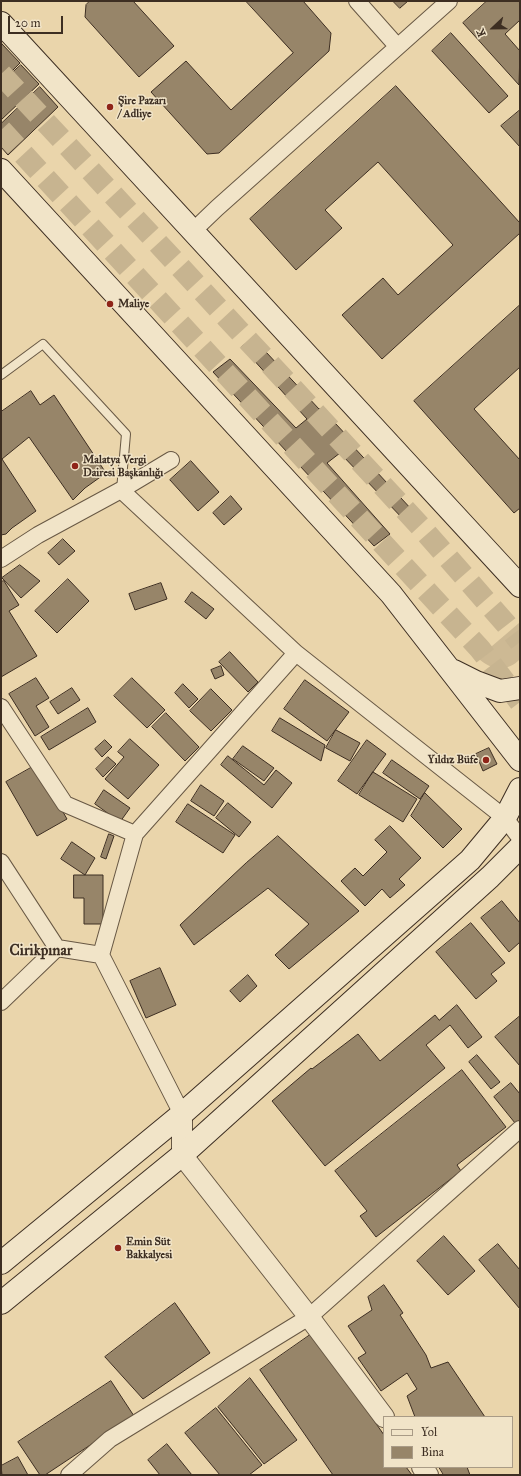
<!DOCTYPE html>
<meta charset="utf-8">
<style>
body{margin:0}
#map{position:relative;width:521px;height:1476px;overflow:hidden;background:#ead5ab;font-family:"IM FELL Great Primer",serif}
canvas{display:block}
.frame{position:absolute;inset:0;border:2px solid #3d2e22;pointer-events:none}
.legend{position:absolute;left:383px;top:1416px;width:130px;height:52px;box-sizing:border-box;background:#f1e4c8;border:1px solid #a99b86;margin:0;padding:5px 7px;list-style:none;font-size:12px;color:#3d2e22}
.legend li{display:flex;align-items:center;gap:8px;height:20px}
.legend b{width:20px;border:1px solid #a99b86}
.north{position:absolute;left:473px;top:8px;width:40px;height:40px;-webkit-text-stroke:3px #f1e4c8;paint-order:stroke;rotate:248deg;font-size:11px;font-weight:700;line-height:16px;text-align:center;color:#3d2e22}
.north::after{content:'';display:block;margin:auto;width:14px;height:18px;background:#3d2e22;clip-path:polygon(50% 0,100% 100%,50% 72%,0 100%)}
.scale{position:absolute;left:8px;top:16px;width:55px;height:18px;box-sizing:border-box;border:2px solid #3d2e22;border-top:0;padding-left:5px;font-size:12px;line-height:14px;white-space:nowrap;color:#3d2e22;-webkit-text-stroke:3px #f1e4c8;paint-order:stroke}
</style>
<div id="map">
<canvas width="521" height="1476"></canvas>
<div class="frame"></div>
<ul class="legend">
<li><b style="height:5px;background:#f1e4c8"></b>Yol</li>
<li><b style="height:11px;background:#978569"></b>Bina</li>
</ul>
<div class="north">K</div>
<div class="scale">20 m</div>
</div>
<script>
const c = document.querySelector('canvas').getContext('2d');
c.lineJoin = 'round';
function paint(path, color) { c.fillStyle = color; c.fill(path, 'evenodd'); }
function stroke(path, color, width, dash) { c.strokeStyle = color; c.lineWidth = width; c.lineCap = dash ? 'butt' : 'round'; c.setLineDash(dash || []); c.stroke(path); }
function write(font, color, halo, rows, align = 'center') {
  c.font = font + ' "IM FELL Great Primer",serif'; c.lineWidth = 3; c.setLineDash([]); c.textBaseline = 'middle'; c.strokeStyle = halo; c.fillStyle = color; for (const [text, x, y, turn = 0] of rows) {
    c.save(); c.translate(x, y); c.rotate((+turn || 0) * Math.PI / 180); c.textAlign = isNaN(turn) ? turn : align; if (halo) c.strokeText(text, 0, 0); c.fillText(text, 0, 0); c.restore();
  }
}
const green = new Path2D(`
 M 519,623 L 520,625 L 520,659 C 507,673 490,670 478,658 Z`);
const building = new Path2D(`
 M 90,1 L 133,1 L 174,46 L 139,77 L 85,17 L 86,5 Z
 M 246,1 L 303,1 L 331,33 L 329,51 L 219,153 L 207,154 L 151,92 L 186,61 L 231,110 L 293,53 Z
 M 393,1 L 408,1 L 400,8 Z
 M 487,1 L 520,1 L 520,20 L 505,34 L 520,51 L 519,85 L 463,23 Z
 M 451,33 L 508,96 L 489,113 L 432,51 Z
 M 2,44 L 20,63 L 1,82 L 1,45 Z
 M 21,65 L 39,84 L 1,120 L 1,83 Z
 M 396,86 L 520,223 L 520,233 L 382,359 L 342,315 L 383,278 L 398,295 L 453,245 L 378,162 L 325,210 L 342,228 L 296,270 L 250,219 Z
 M 40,87 L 58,107 L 8,155 L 1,147 L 1,124 Z
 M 520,110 L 520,147 L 501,126 Z
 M 520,305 L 520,367 L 474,409 L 520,460 L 520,508 L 514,513 L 414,401 Z
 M 253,338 L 319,409 L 322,409 L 349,438 L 350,443 L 413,511 L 406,522 L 340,453 L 327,463 L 390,534 L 374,546 L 213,372 L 230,359 L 296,428 L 307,419 L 242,347 Z
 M 31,391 L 40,405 L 54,395 L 106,473 L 85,488 L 73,500 L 29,437 L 2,459 L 36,511 L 12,528 L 6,534 L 1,535 L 1,412 Z
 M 191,461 L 219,492 L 198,511 L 170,480 Z
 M 231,496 L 242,509 L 224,525 L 213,513 Z
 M 63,539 L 75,551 L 59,565 L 48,553 Z
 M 20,565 L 40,581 L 21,598 L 2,578 Z
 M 68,579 L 89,601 L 57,633 L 35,611 Z
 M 4,581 L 19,605 L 9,611 L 37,656 L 1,677 L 1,582 Z
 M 161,583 L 167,599 L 135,610 L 129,594 Z
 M 192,592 L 214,609 L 206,619 L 185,602 Z
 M 230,652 L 258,682 L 248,692 L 219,662 Z
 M 221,666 L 224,675 L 215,679 L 211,670 Z
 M 36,678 L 49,698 L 36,706 L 49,727 L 35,736 L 9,694 Z
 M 132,678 L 165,710 L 147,728 L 114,696 Z
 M 305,680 L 349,712 L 327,741 L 284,709 Z
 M 183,684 L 198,699 L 189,708 L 175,693 Z
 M 72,688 L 80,700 L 58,714 L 50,702 Z
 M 211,689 L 232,710 L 211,731 L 190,711 Z
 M 88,708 L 96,722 L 49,750 L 41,737 Z
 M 166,713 L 199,747 L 185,761 L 152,727 Z
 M 280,718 L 325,745 L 321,761 L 272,731 Z
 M 336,730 L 360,743 L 350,761 L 326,748 Z
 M 130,739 L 159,765 L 128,799 L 105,779 L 124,757 L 118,752 Z
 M 105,740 L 112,747 L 102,757 L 95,749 Z
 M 367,740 L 386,754 L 357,794 L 338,781 Z
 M 243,746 L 274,768 L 264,781 L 233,759 Z
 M 489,748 L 497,764 L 483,771 L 476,754 Z
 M 228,756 L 264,785 L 276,770 L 292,783 L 272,808 L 221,765 Z
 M 108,757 L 116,764 L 103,777 L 96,769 Z
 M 392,760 L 429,786 L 420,799 L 383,773 Z
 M 36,765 L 67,819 L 37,836 L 6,782 Z
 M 373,772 L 417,799 L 403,822 L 359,795 Z
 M 201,785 L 224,801 L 214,816 L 191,801 Z
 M 104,790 L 130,808 L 120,822 L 95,804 Z
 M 425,793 L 462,829 L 443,848 L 411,816 Z
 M 228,803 L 251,822 L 239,837 L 216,818 Z
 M 188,804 L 235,835 L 223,853 L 176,822 Z
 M 390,826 L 421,858 L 399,879 L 405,885 L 390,898 L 382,889 L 365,906 L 341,881 L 355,868 L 363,876 L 387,852 L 375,840 Z
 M 109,834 L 114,836 L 106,859 L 101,857 Z
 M 278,836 L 359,911 L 289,969 L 275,955 L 309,924 L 268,888 L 194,945 L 180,925 L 246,863 Z
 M 72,842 L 95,858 L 85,875 L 61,859 Z
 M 74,875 L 103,875 L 103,924 L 84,924 L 84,898 L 74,898 Z
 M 502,901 L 520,923 L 520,942 L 509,952 L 481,918 Z
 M 471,923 L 505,963 L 491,974 L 497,981 L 476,999 L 436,952 Z
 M 160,968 L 176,1005 L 146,1018 L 130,981 Z
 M 248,975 L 257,986 L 240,1002 L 230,991 Z
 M 457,1005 L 482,1037 L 468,1048 L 450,1025 L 426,1045 L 445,1068 L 325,1166 L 272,1101 L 311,1068 L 312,1069 L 358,1034 L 380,1061 L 435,1015 L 439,1020 Z
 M 520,1016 L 520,1066 L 495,1037 Z
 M 477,1055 L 500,1082 L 491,1089 L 469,1062 Z
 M 462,1070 L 506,1127 L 457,1165 L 461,1171 L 376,1237 L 360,1216 L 367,1211 L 335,1171 Z
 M 511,1083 L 520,1094 L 520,1120 L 515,1123 L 494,1097 Z
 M 444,1236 L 475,1271 L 448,1295 L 417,1261 Z
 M 498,1244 L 520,1270 L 520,1309 L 479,1260 Z
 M 384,1285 L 401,1310 L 403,1313 L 400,1315 L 426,1355 L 431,1368 L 448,1362 L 485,1417 L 415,1417 L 407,1396 L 417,1389 L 407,1373 L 381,1391 L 358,1358 L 366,1353 L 348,1326 L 372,1310 L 368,1297 Z
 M 175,1303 L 210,1353 L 143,1399 L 105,1357 Z
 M 313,1333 L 384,1435 L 384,1467 L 406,1467 L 412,1475 L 333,1475 L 260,1370 Z
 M 250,1378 L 297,1440 L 264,1464 L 218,1407 Z
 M 111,1381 L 134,1416 L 45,1475 L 40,1475 L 18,1442 Z
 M 216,1408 L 262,1465 L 249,1475 L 220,1475 L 185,1433 Z
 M 167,1444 L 192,1475 L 160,1475 L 148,1460 Z
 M 18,1457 L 28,1475 L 2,1475 L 1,1466 Z
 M 439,1467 L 467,1467 L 470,1475 L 444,1475 Z`);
const trunkTunnel = new Path2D(`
 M 1,74 L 421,527 L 506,624 L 520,642
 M 1,130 L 480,649 L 520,702`);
const service = new Path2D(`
 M 1,375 L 43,344 L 126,434 L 121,490`);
const minor = new Path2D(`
 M 357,1 L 397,46
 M 193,231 L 217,208 L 449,1
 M 121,490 L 171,460
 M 1,559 L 38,535 L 121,490 L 296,653 L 505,818 L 520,838
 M 1,707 L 65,804 L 135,834
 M 1,862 L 57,948 L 1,1002
 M 57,948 L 101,955
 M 182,1114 L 101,955 L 135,834 L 296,653
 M 69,1475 L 110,1439 L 309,1317 L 520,1129`);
const tertiary = new Path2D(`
 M 182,1114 L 182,1155 L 309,1317 L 384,1417
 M 422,1467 L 428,1475`);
const secondary = new Path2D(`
 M 1,23 L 520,586
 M 1,170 L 391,594 L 520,760
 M 454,671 L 476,682 L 500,691 L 520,688
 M 1,1263 L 182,1114 L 470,860 L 505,818 L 520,789
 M 1,1303 L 182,1155 L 490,877 L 520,847`);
const markers = [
 [110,107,4,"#8f2418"],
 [110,304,4,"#8f2418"],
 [75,466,4,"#8f2418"],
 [486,760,4,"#8f2418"],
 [118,1248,4,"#8f2418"]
];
const poiNames = [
 ["Şire Pazarı",118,101],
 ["/ Adliye",118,114],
 ["Maliye",118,304],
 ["Malatya Vergi",83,460],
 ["Dairesi Başkanlığı",83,473],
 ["Yıldız Büfe",478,760,"right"],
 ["Emin Süt",126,1242],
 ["Bakkalyesi",126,1255]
];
const districtNames = [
 ["Cirikpınar",41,951]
];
paint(green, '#cdb994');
paint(building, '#978569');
stroke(building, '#3d2e22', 1);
stroke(trunkTunnel, '#c7b490', 22, [22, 11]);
stroke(service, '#685844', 10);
stroke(minor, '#685844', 18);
stroke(tertiary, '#685844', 22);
stroke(secondary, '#3d2e22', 24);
stroke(service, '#f1e4c8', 8);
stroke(minor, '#f1e4c8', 16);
stroke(tertiary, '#f1e4c8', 20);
stroke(secondary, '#f1e4c8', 22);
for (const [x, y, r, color] of markers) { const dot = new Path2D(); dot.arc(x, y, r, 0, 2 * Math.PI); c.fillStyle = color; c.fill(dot); stroke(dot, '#f1e4c8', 1.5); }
write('bold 11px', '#3d2e22', '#f1e4c8', poiNames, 'left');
write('bold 15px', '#3d2e22', '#f1e4c8', districtNames);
</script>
